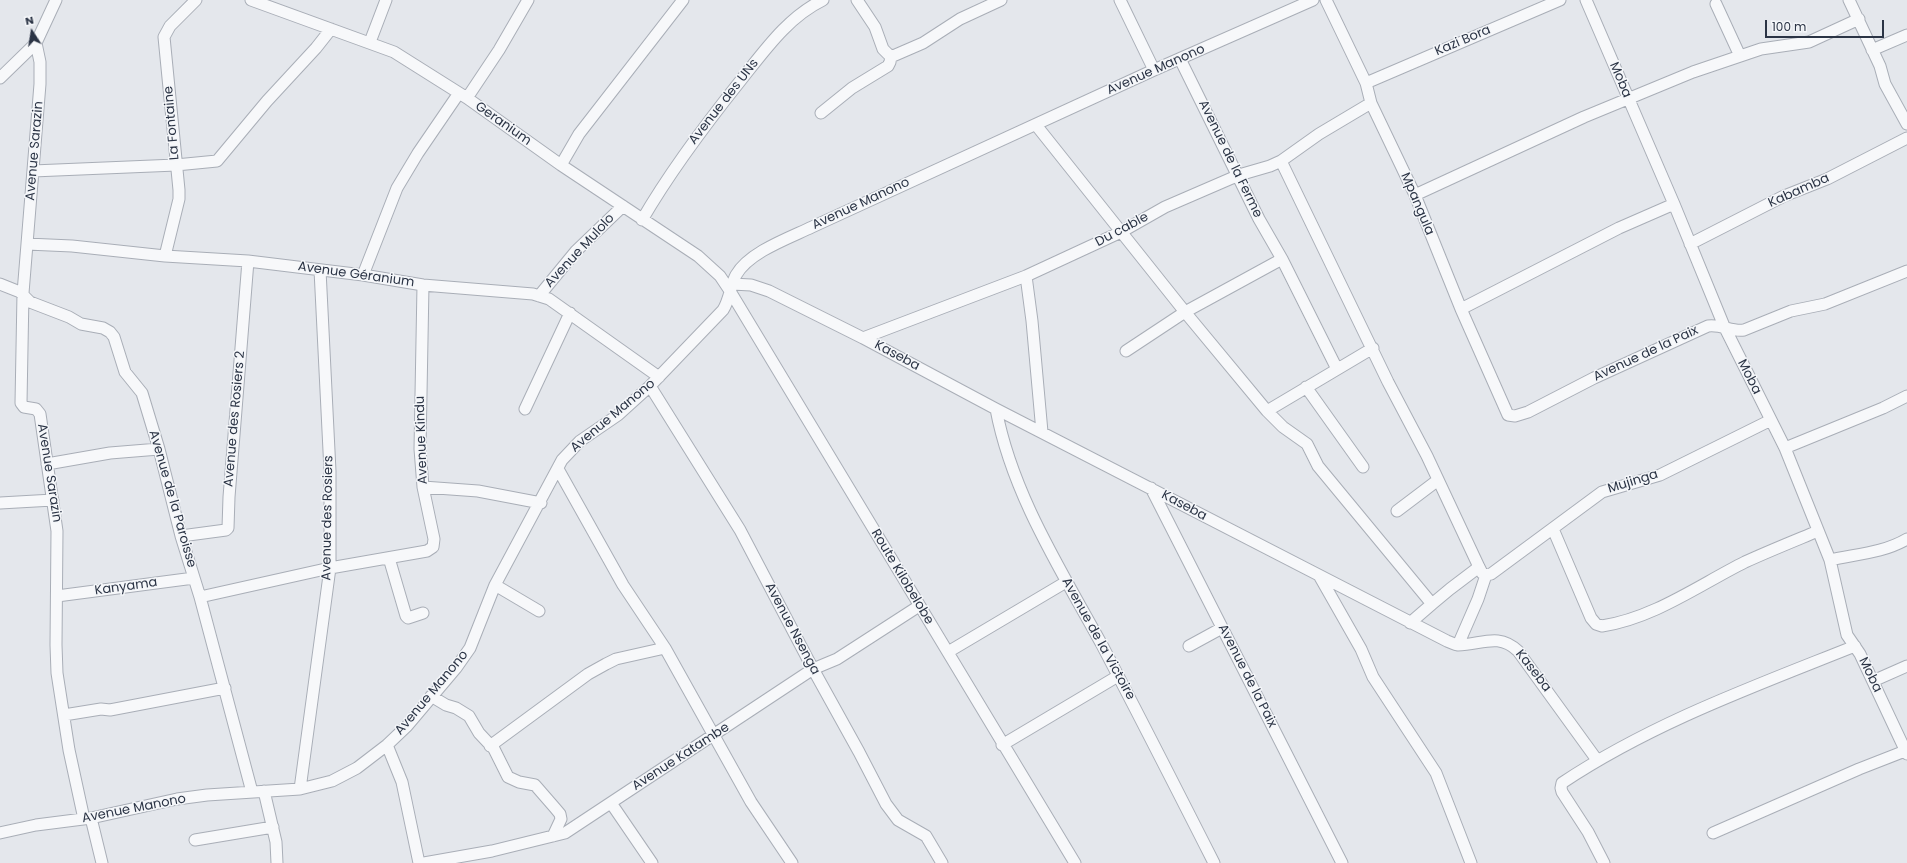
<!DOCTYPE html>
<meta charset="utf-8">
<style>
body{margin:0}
#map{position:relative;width:1907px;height:863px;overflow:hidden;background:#e4e7ec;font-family:Poppins,sans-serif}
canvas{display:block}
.north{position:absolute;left:12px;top:12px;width:40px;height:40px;-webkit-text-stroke:3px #f4f6f9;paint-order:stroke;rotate:348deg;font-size:11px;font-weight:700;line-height:16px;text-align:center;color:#2b3445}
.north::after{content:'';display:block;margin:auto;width:14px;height:18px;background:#2b3445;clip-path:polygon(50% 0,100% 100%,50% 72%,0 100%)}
.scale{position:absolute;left:1765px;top:20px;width:119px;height:18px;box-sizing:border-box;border:2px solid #2b3445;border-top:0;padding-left:5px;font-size:12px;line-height:14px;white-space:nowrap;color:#2b3445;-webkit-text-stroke:3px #f4f6f9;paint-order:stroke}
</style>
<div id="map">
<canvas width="1907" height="863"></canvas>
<div class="north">N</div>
<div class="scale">100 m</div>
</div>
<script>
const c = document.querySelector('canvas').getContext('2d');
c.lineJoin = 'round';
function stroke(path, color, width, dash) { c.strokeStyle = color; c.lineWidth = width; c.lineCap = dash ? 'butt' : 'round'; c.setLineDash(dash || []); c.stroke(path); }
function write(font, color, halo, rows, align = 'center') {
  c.font = font + ' Poppins,sans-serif'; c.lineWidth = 3; c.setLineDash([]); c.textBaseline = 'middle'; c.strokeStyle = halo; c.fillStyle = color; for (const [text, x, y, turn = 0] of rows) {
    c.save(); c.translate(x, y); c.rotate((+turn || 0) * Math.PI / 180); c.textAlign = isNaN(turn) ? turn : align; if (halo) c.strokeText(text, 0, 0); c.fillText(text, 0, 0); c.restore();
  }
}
const minor = new Path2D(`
 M 251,0 L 394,52 L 467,98 L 561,165 L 698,256 L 720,276 L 730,291 L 1075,863
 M 857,0 L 875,27 L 883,49 L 888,54 L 893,56 L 923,43 L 960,19 L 1001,0
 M 1120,0 L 1154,70
 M 1326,0 L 1366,83 L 1371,103 L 1415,195 L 1461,309 L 1508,415 L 1515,416 L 1528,412 L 1594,378 L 1708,326 C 1721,324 1732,332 1744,330 L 1791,311 L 1825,304 L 1907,271
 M 1586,0 L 1674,204 L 1724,326 L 1785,448 L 1830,560 L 1847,635 L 1860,654 L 1907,754
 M 1849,0 L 1880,66 L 1885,84 L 1907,124
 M 1716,4 L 1740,56
 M 370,42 L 386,0
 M 36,43 L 40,62 L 40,84 L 23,293 L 21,403 L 24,407 L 36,409 L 40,414 L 57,531 L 56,645 L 57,673 L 69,750 L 84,819
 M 1872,50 L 1907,35
 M 1180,59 L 1259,219 L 1282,259 L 1337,369
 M 0,78 L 36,43 L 56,0
 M 1366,83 L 1560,0
 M 467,98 L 499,50 L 528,0
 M 821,113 L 852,88 L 888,66 L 890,62 L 891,56
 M 1036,125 L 1185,312 L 1267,411 L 1283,427 L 1307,444 L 1318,466 L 1432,604 L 1410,623
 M 1281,161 L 1388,382 L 1427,456 L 1479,567 L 1482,573 L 1486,575
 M 561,165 L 579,134 L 683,0
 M 33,171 L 176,165 L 217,161 L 267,101 L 316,48 L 331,29
 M 1415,195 L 1584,117 L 1693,72 L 1761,49 L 1809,42 L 1859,19
 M 642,220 C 671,170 705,125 741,80 C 765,50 788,17 823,0
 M 27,244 L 72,246 L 165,256 L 248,261 L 363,275 L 423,285 L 533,294 L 549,299 L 659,377
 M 1690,244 L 1784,196 L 1827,179 L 1907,138
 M 165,256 L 179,199 L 179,190 L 164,37 L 170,26 L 196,0
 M 363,275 L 397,188 L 418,153 L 459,93
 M 1026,276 L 1032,321 L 1042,432
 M 0,284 L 20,292 L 30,302 L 69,317 L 81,324 L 103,328 L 110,332 L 114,337 L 125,372 L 142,393 L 159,449 L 181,536 L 200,597 L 252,792
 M 732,284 L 751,285 L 769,291 L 863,338 L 996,409 L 1447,641 C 1450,642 1455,645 1458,645 C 1481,645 1498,632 1518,651 L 1597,760
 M 539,296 L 576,251 L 623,206
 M 1461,309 L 1619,228 L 1674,204
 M 863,338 L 1026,276 L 1121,232 L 1165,207 L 1239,175 L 1270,166 L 1281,161 L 1319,134 L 1371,103
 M 1126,351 L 1185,312 L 1282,259
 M 650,386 L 740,530 L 813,669 L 859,752 L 886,804 L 898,820 L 926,836 L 942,863
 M 1306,387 L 1363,467
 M 525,409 L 570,313
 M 996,409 C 1012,494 1061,570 1102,645 C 1140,717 1177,790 1214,863
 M 1267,411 L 1373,348
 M 1785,448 L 1883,408 L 1907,396
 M 47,464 L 110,453 L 159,449
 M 558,469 L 623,585 L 665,648 L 751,802 L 792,863
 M 423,487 L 478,491 L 541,503
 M 1151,488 L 1342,863
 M 0,503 L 53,500
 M 1397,511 L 1438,480
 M 1553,529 L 1591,618 L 1596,624 L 1602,626 C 1654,618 1699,585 1745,562 C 1769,551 1794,541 1818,531
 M 181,536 L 226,530 L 228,528 L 229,497 L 248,261
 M 389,558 L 406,616 L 408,618 L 423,613
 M 1830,560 C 1857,554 1883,553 1907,539
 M 1486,575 L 1491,574 L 1602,492 L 1660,475 L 1771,420
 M 1320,577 L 1361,649 L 1373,677 L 1436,773 L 1471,863
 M 495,585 L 539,611
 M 57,596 L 194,578
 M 200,597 L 330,568 L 427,551 L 433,547 L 434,539 L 423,487 L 420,449 L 423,285
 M 1432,604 L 1450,589 L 1479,567
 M 1458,645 L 1478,599 L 1486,575
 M 1189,646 L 1222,628
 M 948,652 L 1066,582
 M 1873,681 L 1907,666
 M 431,696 L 446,705 L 456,708 L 469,716 L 479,733 L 494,749 L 508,777 L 519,782 L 535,785 L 555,808 L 560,814 L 561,819 L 553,836
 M 64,715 L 101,709 L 110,710 L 225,688
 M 387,745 L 402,782 L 419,863
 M 1002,745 L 1118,676
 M 490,746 L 588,674 L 606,664 L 616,659 L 665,648
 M 300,789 L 330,568 L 330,471 L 320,270
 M 264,791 L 276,842 L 277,863
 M 611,803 L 652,863
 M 91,818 L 102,863
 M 0,833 L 36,825 L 91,818 L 177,799 L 207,795 L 300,789 L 332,781 L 357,768 L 387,745 L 407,726 L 456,668 L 470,648 L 495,585 L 562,460 L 580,441 L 618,415 L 650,386 L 723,310 C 730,299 730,286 736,275 C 749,252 789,238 812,227 L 1154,70 L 1313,0
 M 1713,833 L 1859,769 L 1905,751
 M 195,840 L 273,827
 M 424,863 L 492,851 L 565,833 L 813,669 L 837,659 L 919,606
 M 1604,863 L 1588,832 L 1562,792 L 1561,788 L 1562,783 C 1652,723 1755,686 1855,646`);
const streetNames = [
 ["Kazi Bora",1463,41,-23],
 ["Avenue Manono",1156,70,-24],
 ["Moba",1620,80,67],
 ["Avenue des UNs",724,102,-52],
 ["La Fontaine",172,123,-95],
 ["Geranium",503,124,35],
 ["Avenue Sarazin",35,151,-85],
 ["Avenue de la Ferme",1230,159,64],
 ["Kabamba",1799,191,-24],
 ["Avenue Manono",861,204,-25],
 ["Mpangula",1417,204,67],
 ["Du cable",1122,230,-28],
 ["Avenue Mulolo",580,251,-47],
 ["Avenue Géranium",356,275,8],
 ["Avenue de la Paix",1646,354,-25],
 ["Kaseba",897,356,28],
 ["Moba",1749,377,63],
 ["Avenue Manono",613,416,-40],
 ["Avenue des Rosiers 2",235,419,-85],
 ["Avenue Kindu",422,440,-92],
 ["Avenue Sarazin",49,473,81],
 ["Mujinga",1633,482,-17],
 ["Avenue de la Paroisse",172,499,74],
 ["Kaseba",1184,506,28],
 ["Avenue des Rosiers",328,518,-89],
 ["Route Kilobelobe",902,577,59],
 ["Kanyama",126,587,-8],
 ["Avenue Nsenga",792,629,62],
 ["Avenue de la Victoire",1098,639,61],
 ["Kaseba",1533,671,52],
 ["Moba",1870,675,64],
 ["Avenue de la Paix",1247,676,63],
 ["Avenue Manono",432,693,-50],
 ["Avenue Katambe",681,757,-33],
 ["Avenue Manono",134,809,-11]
];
stroke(minor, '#a9aeb7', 13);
stroke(minor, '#f7f8fa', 11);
write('13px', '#2b3445', '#f4f6f9', streetNames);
</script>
